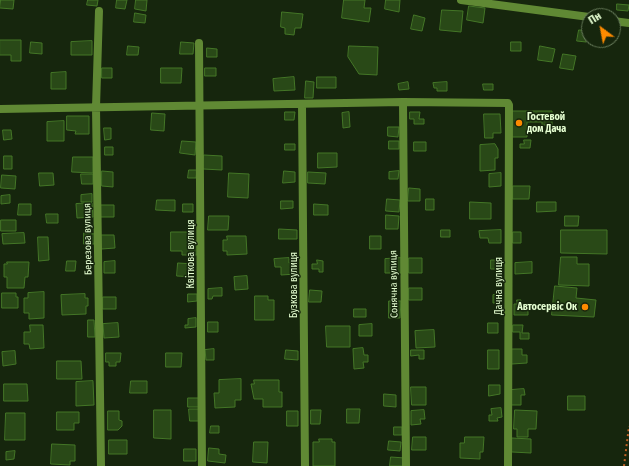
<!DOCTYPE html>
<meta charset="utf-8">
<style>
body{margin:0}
#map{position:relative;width:629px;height:466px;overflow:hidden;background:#16260d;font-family:"Fira Sans Condensed",sans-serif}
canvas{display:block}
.north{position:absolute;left:581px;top:8px;width:40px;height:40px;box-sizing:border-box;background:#16260d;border:1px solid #697d5c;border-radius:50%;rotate:328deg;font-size:11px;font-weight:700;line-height:16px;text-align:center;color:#e6ffd2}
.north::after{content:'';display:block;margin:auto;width:14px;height:18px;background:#fd8a00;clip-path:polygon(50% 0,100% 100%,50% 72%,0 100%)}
</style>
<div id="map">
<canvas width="629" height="466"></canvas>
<div class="north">Пн</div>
</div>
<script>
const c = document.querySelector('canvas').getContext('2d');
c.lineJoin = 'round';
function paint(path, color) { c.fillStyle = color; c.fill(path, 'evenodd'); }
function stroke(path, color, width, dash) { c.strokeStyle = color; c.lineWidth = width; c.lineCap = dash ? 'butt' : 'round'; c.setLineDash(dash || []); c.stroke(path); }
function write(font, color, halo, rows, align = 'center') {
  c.font = font + ' "Fira Sans Condensed",sans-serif'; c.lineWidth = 3; c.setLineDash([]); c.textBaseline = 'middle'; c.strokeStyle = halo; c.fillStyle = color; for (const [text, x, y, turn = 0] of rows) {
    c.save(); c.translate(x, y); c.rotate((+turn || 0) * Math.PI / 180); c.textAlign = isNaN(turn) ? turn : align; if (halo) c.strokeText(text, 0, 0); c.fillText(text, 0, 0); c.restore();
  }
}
const building = new Path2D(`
 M 1,0 L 14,0 L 13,9 L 0,8 Z
 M 88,0 L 98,0 L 97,6 L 87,5 Z
 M 117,0 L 127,0 L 125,9 L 116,8 Z
 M 136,0 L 147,0 L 146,11 L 135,9 Z
 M 344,0 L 365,0 L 364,8 L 371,8 L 369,22 L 342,18 Z
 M 386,0 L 400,0 L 399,12 L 385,9 Z
 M 617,4 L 629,5 L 628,11 L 617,10 Z
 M 469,6 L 485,8 L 483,23 L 467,20 Z
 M 442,10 L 463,11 L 461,32 L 440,30 Z
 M 282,12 L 303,14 L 301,28 L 295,28 L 294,35 L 285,34 L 285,28 L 281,27 Z
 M 135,13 L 146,15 L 145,23 L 134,22 Z
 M 414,15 L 425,18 L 422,31 L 411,29 Z
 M 579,30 L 588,31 L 586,42 L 577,41 Z
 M 0,40 L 21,40 L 21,61 L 11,61 L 11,55 L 0,55 Z
 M 92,41 L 92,55 L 71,55 L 71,42 Z
 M 31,42 L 42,43 L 42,54 L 30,53 Z
 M 181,42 L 194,43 L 193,54 L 180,54 Z
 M 511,42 L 521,42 L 521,51 L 511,51 Z
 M 128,46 L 139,47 L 138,55 L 127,55 Z
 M 349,46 L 378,47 L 377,75 L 359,74 L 348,57 Z
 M 540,46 L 555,49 L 552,62 L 538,60 Z
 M 207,48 L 217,49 L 217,57 L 207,57 Z
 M 563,54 L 576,56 L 573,70 L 560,68 Z
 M 102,68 L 112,68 L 112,78 L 102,78 Z
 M 161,68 L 182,68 L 181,83 L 161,83 Z
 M 205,68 L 216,68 L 216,76 L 205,76 Z
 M 66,72 L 66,89 L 51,89 L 51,73 Z
 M 294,77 L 295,90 L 274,91 L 273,79 Z
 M 317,77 L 336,77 L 336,88 L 317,88 Z
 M 306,81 L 314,82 L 313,98 L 305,98 Z
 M 408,82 L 409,89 L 399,90 L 398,84 Z
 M 447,82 L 447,91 L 437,91 L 437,88 L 434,88 L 433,83 Z
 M 483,84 L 493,84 L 493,90 L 484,90 Z
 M 512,111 L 552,111 L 552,125 L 542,125 L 542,122 L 527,122 L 527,137 L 512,137 Z
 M 285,112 L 295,112 L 294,120 L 285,120 Z
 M 349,112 L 350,127 L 343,128 L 342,113 Z
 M 410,112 L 420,112 L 419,119 L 424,119 L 424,124 L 414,124 L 414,119 L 410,119 Z
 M 152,113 L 165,114 L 164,131 L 151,130 Z
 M 484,114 L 500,114 L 501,133 L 493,133 L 493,138 L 485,138 Z
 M 67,116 L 89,116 L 89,134 L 75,134 L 76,131 L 67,130 Z
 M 64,121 L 64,141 L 47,141 L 47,122 Z
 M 388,127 L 399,127 L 398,137 L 388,136 Z
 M 104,128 L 111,128 L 111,139 L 105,140 Z
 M 3,130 L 11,130 L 12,139 L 4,140 Z
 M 524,140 L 531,140 L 530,148 L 520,148 L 520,144 L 524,144 Z
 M 182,141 L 196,142 L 195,155 L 180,153 Z
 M 389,141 L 399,141 L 399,149 L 389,149 Z
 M 414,142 L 426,142 L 426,151 L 414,151 Z
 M 285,144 L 295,144 L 295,150 L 285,150 Z
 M 495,144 L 498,149 L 498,158 L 495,158 L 495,170 L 480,171 L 480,145 Z
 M 105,147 L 113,147 L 113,155 L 105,155 Z
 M 318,153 L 337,153 L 337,167 L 318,168 Z
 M 204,155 L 222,156 L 222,170 L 203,169 Z
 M 4,156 L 12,156 L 12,169 L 4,169 Z
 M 73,157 L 93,157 L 93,173 L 72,172 Z
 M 189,170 L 197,170 L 196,178 L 188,178 Z
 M 102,171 L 113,172 L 113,187 L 102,186 Z
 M 284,171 L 295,172 L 295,182 L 283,183 Z
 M 399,171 L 398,179 L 389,179 L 389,172 Z
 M 308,172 L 326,173 L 325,184 L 308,183 Z
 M 39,173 L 53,173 L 54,185 L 40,186 Z
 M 229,173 L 249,174 L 248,198 L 228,197 Z
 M 501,173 L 501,186 L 489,187 L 489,174 Z
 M 81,174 L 93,174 L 93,184 L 82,184 Z
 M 2,175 L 16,176 L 15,189 L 1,188 Z
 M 513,186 L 530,186 L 529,199 L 513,199 Z
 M 409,188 L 420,189 L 420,201 L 408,201 Z
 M 92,194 L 92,202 L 81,202 L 81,195 Z
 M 10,195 L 10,203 L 1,204 L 1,196 Z
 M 387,199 L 400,200 L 399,212 L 386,211 Z
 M 426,199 L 434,199 L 434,210 L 426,210 Z
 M 157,200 L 175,200 L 175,211 L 156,210 Z
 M 281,201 L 293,201 L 293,208 L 281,209 Z
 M 470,202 L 491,203 L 491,219 L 470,219 Z
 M 537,202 L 556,202 L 556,211 L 537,212 Z
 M 92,203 L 93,217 L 77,218 L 76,204 Z
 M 19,204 L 31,204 L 31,215 L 18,215 Z
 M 183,204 L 193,204 L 193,212 L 183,212 Z
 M 314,204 L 328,205 L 328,215 L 314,215 Z
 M 100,205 L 114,205 L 114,217 L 101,217 Z
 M 46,214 L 58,214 L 58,223 L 47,223 Z
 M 386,215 L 399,216 L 398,229 L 386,229 Z
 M 209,216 L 229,216 L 228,230 L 208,230 Z
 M 565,216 L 579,216 L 578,226 L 565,226 Z
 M 1,220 L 16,220 L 16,231 L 1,231 Z
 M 279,229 L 297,230 L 297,239 L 279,239 Z
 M 441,230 L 450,230 L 450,237 L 441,237 Z
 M 501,230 L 501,243 L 489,243 L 488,238 L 480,238 L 479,231 Z
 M 561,230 L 607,230 L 607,254 L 561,253 Z
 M 171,232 L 188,232 L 188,241 L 197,241 L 197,255 L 182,255 L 182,251 L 171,251 Z
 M 513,232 L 521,232 L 521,243 L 513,243 Z
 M 24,233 L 25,243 L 3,244 L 2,234 Z
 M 84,233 L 95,234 L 94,244 L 84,244 Z
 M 101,235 L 114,235 L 115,248 L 102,249 Z
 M 227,236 L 246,236 L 247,254 L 227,255 L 227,251 L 223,251 L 223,240 L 227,240 Z
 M 370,236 L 381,236 L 381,249 L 370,249 Z
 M 38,237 L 48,237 L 49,260 L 39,261 Z
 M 561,257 L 577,257 L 577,264 L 589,264 L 589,286 L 559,285 Z
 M 289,258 L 289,263 L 296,262 L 296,274 L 281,275 L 281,267 L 275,267 L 274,259 Z
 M 401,258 L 401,273 L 385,273 L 385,259 Z
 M 409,258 L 422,258 L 422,273 L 409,273 Z
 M 317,260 L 323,261 L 323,272 L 319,272 L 319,269 L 312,269 L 312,264 L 317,264 Z
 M 491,260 L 502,260 L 502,269 L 491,269 Z
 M 67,261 L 76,261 L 75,271 L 66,271 Z
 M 115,261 L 115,273 L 104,273 L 104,262 Z
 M 7,262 L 29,262 L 28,277 L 25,277 L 24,288 L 7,288 L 7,277 L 4,277 L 4,264 L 7,264 Z
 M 532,262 L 532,273 L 515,274 L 515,263 Z
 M 178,263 L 194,264 L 193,277 L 177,276 Z
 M 247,276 L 248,289 L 235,290 L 234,277 Z
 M 555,286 L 577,288 L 576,298 L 596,300 L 594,317 L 552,315 Z
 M 222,288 L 222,296 L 213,296 L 212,299 L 208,299 L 208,289 Z
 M 409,288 L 422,288 L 422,300 L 409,300 Z
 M 310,290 L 322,291 L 321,302 L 309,302 Z
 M 44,292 L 44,318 L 29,319 L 29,313 L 24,313 L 24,298 L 28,298 L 28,293 Z
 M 2,293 L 16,293 L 16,297 L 18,297 L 18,308 L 2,308 Z
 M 85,294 L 85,298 L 88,298 L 88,306 L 86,306 L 86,314 L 62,315 L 61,295 Z
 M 188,294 L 197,294 L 197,301 L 188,302 Z
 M 501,294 L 501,303 L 493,303 L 493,295 Z
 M 255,296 L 268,296 L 268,300 L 274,300 L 274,320 L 255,320 Z
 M 103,297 L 116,297 L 116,309 L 103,309 Z
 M 517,300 L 521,300 L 521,304 L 524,304 L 524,310 L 528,310 L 528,315 L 514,315 L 514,304 L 517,304 Z
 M 389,301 L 401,301 L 400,318 L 389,318 Z
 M 354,309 L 366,309 L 366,317 L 354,317 Z
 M 196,318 L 196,327 L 185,328 L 185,325 L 188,325 L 188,319 Z
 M 88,320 L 94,320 L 95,337 L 88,337 Z
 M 208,322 L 218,322 L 218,332 L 208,332 Z
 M 118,323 L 119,337 L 104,338 L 103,324 Z
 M 488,323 L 498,323 L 498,333 L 488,333 Z
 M 372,324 L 372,336 L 359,336 L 359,325 Z
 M 30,325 L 43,325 L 44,348 L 30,349 L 29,344 L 24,344 L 24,332 L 30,332 Z
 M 513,325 L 523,325 L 522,333 L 529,333 L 529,339 L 520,339 L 520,332 L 513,332 Z
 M 326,326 L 350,326 L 350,347 L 327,347 Z
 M 434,330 L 435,347 L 416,348 L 415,331 Z
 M 363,348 L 364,355 L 368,355 L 368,362 L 363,362 L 364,368 L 354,369 L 353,349 Z
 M 214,349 L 214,360 L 206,360 L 205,350 Z
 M 512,349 L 522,349 L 522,355 L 527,355 L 527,363 L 512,364 Z
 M 286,350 L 298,351 L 298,360 L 285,359 Z
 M 411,350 L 424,350 L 424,359 L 419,359 L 419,355 L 411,356 Z
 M 488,350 L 499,350 L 499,369 L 488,369 Z
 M 15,351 L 16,364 L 3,366 L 2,352 Z
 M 106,353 L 121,353 L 120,362 L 116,362 L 116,366 L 109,366 L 109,362 L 106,362 Z
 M 166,353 L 182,353 L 181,367 L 166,367 Z
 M 57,361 L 81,361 L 82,379 L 57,379 Z
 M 241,379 L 241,400 L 235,400 L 235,407 L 215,408 L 214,393 L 219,393 L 219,380 Z
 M 254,380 L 279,380 L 279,392 L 282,392 L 282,407 L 263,407 L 263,399 L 254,399 L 251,384 L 254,384 Z
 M 93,381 L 94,405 L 76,406 L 76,382 Z
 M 131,381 L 147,381 L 147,393 L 130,393 Z
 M 4,384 L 27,384 L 28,401 L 4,401 Z
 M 489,385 L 500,385 L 500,394 L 489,396 Z
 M 411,387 L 426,387 L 426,405 L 412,405 Z
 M 524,389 L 525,395 L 521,395 L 521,405 L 510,405 L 511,390 Z
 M 384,394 L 396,395 L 396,407 L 384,406 Z
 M 568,396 L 585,396 L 585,410 L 568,410 Z
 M 188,398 L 199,398 L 199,407 L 188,407 Z
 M 501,408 L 502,417 L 497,418 L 498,421 L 489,421 L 489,415 L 492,415 L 491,409 Z
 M 189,409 L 201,409 L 201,421 L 190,421 Z
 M 347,409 L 360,409 L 359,423 L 347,423 Z
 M 154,410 L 171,410 L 171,439 L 154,438 Z
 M 311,410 L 321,410 L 320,424 L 311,424 Z
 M 424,410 L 425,419 L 420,419 L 421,424 L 411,425 L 411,411 Z
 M 515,410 L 537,411 L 536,429 L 528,429 L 528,437 L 517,437 L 517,429 L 514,429 Z
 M 108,411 L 119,411 L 119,420 L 122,421 L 122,426 L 118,430 L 108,430 Z
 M 287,411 L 298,411 L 298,426 L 287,426 Z
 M 57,412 L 79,412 L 79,423 L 74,423 L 74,430 L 57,430 Z
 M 6,413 L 25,413 L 25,440 L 5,440 Z
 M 211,426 L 219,426 L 219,433 L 210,433 Z
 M 394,427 L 402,427 L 402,435 L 394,435 Z
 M 413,437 L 426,437 L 426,450 L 412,450 Z
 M 465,437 L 484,437 L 483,452 L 480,452 L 480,459 L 460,458 L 460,443 L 464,443 Z
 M 512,438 L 531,439 L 531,453 L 512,452 Z
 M 319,439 L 332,439 L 332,442 L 335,442 L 335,466 L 313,466 L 313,442 L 319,442 Z
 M 109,440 L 127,440 L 127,454 L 109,454 Z
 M 389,441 L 401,442 L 400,451 L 388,450 Z
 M 254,442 L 268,442 L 267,463 L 253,462 Z
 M 52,444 L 75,445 L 75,461 L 70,461 L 70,465 L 51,464 Z
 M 209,448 L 219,449 L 219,454 L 226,455 L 225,463 L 208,461 Z
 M 184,449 L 196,449 L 196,461 L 184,461 Z
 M 15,451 L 14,459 L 6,460 L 6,452 Z
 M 391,457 L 405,458 L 404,466 L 390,466 Z`);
const path = new Path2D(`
 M 624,466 L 629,426`);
const street = new Path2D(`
 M 461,0 L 589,17
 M 99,11 L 96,107 L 101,466
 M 613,21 L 629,23
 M 199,43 L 202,466
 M 403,102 L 406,466
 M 302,105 L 305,466
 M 0,109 L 403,102 L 508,103 L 509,105 L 508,466`);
const markers = [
 [519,123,4,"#fd8a00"],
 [585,307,4,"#fd8a00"]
];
const poiNames = [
 ["Гостевой",527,117],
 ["дом Дача",527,129],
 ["Автосервіс Ок",577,307,"right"]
];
const streetNames = [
 ["Березова вулиця",88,239,-91],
 ["Квіткова вулиця",191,254,-90],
 ["Сонячна вулиця",394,284,-91],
 ["Бузкова вулиця",294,285,-90],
 ["Дачна вулиця",499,286,-90]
];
paint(building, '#294917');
stroke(building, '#447627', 1);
stroke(path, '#c06125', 2, [2, 3]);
stroke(street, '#608934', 8);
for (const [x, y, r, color] of markers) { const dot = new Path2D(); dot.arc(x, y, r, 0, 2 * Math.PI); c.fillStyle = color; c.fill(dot); stroke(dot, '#16260d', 1.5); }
write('bold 10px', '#e6ffd2', '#16260d', poiNames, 'left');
write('10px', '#e6ffd2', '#16260d', streetNames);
</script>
